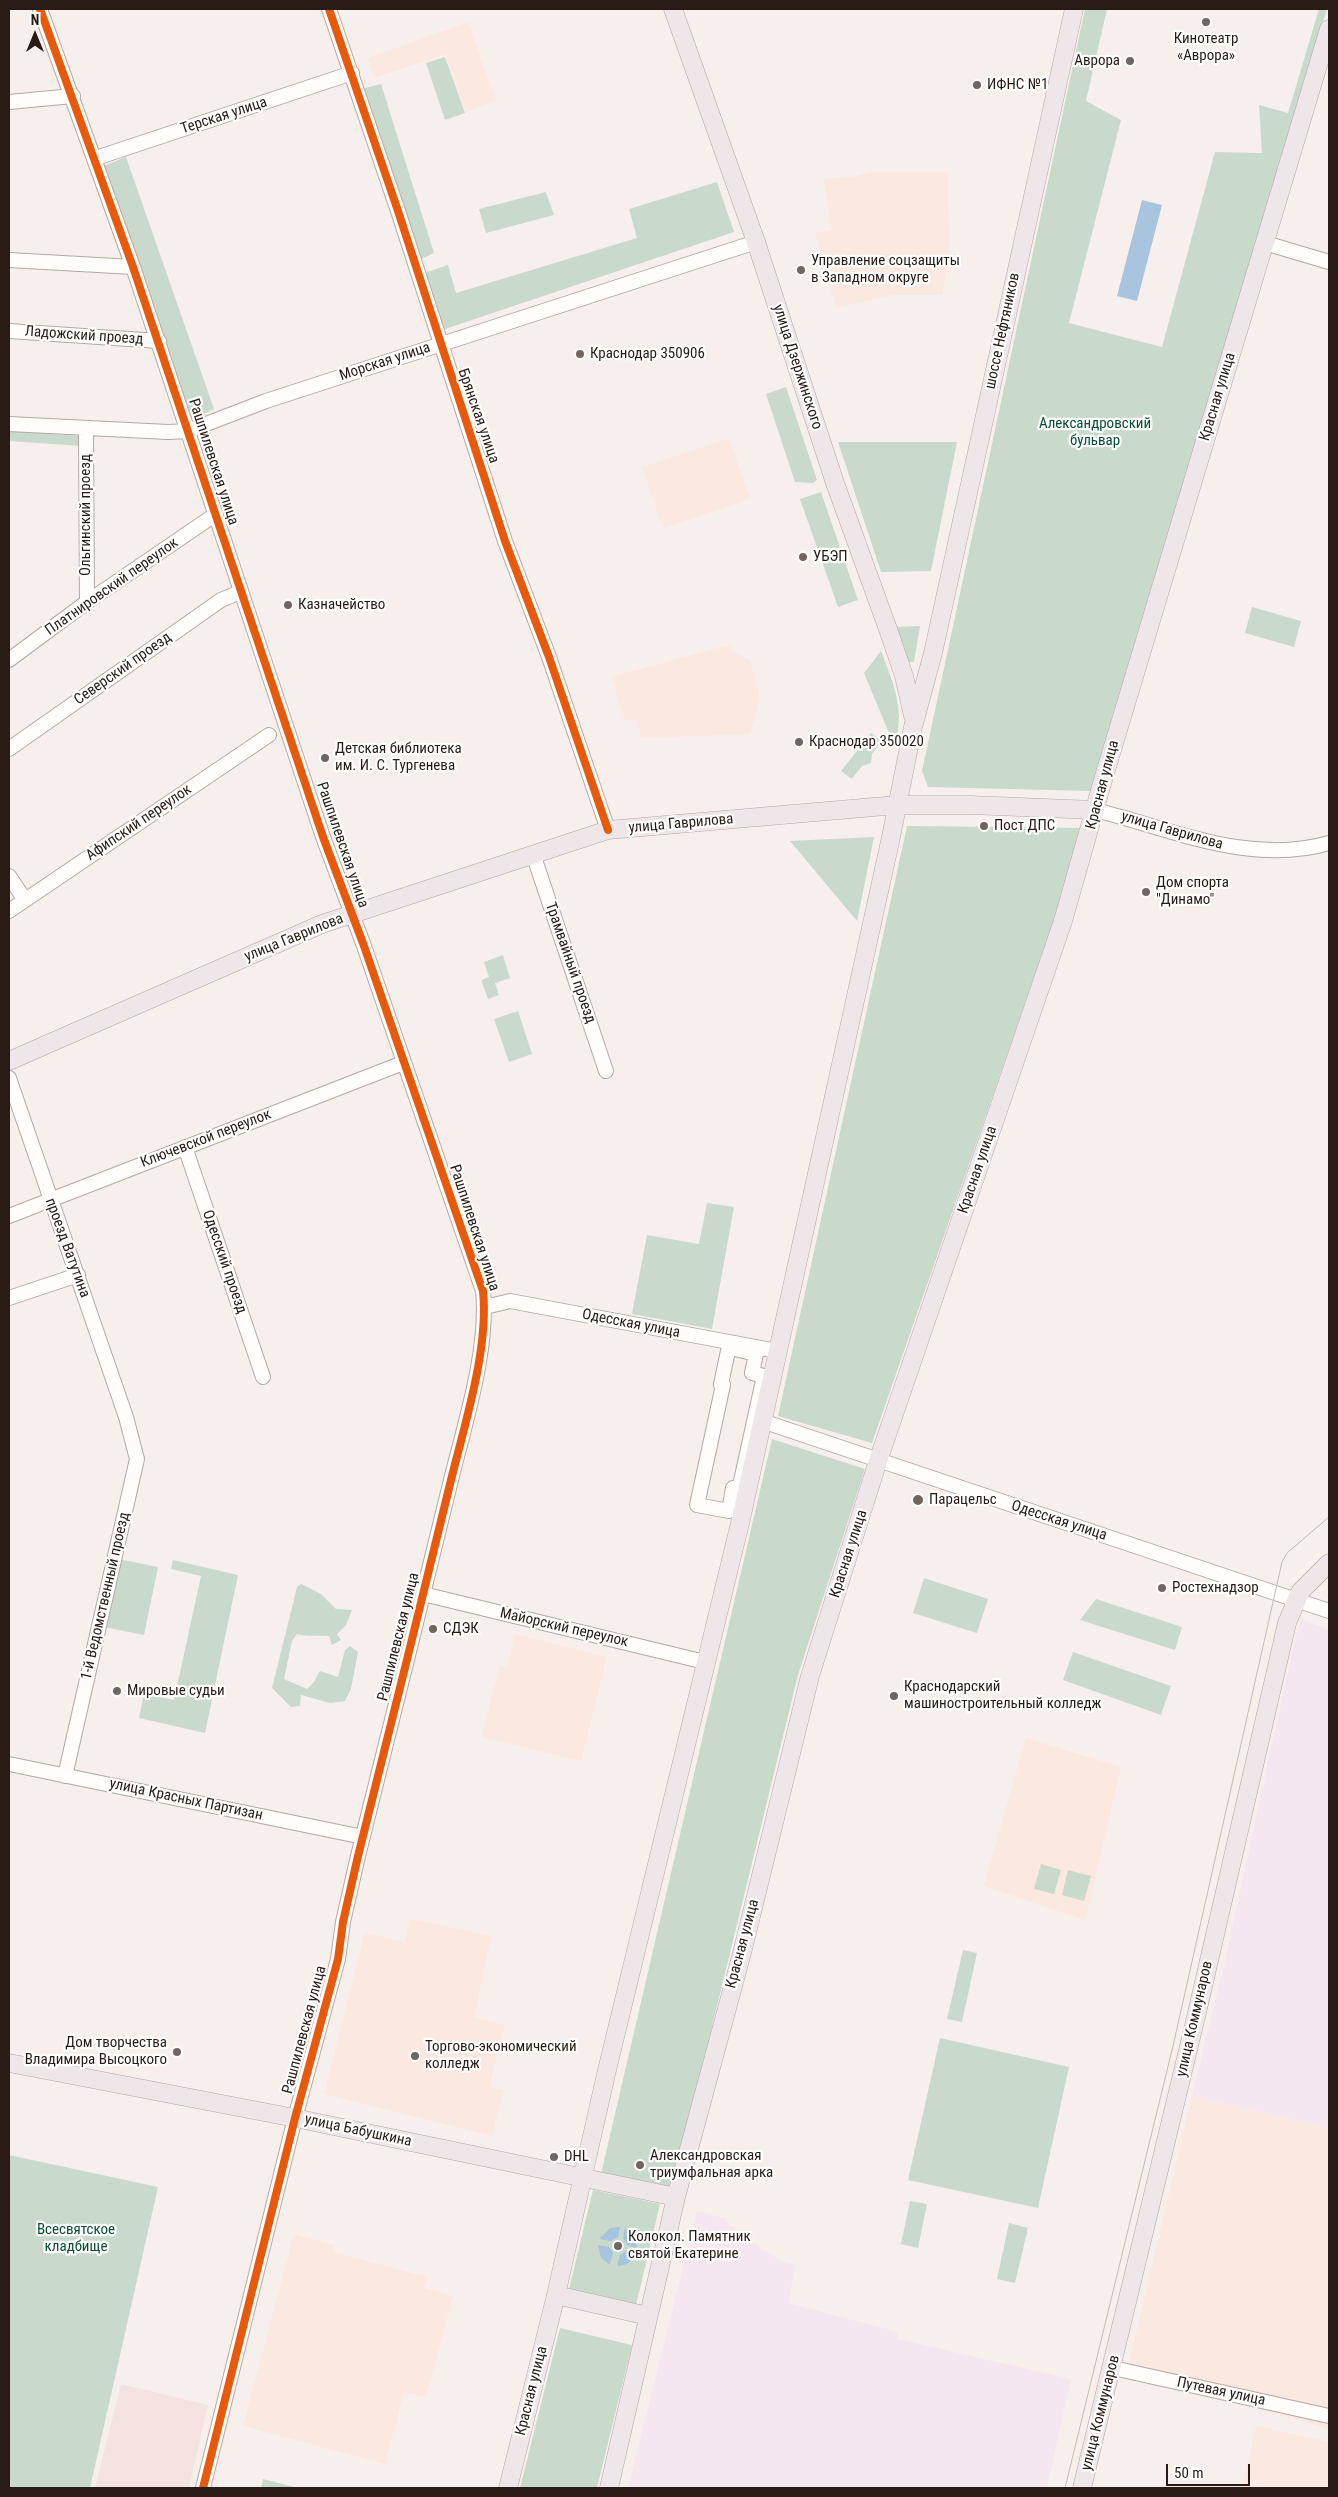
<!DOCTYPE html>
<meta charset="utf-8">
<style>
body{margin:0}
#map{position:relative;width:1338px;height:2497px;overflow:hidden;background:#f7efec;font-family:"Roboto Condensed",sans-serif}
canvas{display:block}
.frame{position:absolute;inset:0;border:10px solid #281b15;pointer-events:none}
.north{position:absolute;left:10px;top:10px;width:50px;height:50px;-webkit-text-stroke:4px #fefefe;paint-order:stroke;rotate:0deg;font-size:14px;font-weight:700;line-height:20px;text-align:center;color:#281b15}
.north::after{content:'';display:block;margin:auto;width:18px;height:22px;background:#281b15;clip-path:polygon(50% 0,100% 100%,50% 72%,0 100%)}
.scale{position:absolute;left:1166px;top:2464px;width:84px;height:22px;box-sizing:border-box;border:2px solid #281b15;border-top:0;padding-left:6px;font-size:15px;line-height:18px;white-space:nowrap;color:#281b15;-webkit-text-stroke:4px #fefefe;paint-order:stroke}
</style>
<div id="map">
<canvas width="1338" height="2497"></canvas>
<div class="frame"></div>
<div class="north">N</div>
<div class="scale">50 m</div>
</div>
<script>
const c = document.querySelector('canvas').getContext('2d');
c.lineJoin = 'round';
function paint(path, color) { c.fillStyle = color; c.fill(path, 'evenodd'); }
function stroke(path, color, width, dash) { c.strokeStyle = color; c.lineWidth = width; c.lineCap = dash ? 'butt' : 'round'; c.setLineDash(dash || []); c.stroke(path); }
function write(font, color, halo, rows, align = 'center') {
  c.font = font + ' "Roboto Condensed",sans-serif'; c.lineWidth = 4.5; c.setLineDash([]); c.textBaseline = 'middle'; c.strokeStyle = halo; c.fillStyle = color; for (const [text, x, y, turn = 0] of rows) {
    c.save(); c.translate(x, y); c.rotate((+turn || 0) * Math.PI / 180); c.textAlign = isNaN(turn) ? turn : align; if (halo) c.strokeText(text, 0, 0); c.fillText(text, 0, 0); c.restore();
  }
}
const commercial = new Path2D(`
 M 1301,1619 L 1329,1630 L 1329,2128 L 1192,2096 L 1225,1961 L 1295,1639 Z
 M 697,2211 L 727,2219 L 726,2222 L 746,2237 L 782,2262 L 796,2265 L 788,2303 L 899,2332 L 898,2339 L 1071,2379 L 1047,2488 L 628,2488 Z`);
const built = new Path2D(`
 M 468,22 L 496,100 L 466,112 L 446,54 L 374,78 L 368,58 Z
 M 872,172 L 948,172 L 949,256 L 942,295 L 892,295 L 836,308 L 815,233 L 831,230 L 824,179 L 852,177 Z
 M 729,438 L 750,499 L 663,528 L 642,467 Z
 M 729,645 L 732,652 L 750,660 L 760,698 L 750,734 L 642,738 L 637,720 L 625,720 L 611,677 Z
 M 515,1634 L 607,1657 L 581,1761 L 482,1737 L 500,1666 L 507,1667 Z
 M 1026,1738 L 1121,1767 L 1085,1920 L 984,1886 Z
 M 410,1919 L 491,1936 L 474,2017 L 505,2025 L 489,2087 L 503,2090 L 492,2136 L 324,2094 L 365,1933 L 404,1942 Z
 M 1192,2096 L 1329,2128 L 1329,2429 L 1128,2368 Z
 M 294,2234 L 334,2245 L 333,2252 L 427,2277 L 424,2288 L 453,2296 L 426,2397 L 404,2392 L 385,2464 L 243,2426 Z
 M 1256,2426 L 1329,2442 L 1329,2488 L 1243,2488 Z`);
const medical = new Path2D(`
 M 121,2384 L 208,2405 L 189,2488 L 95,2488 Z`);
const green = new Path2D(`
 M 1085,9 L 1107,9 L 1086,101 L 1121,120 L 1069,323 L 1162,347 L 1215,152 L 1262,153 L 1259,105 L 1288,113 L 1319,9 L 1327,9 L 1091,791 L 928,787 L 922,771 Z
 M 445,57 L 465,113 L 445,120 L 426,63 Z
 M 381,84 L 434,253 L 419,260 L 361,89 Z
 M 126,157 L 214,409 L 191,420 L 103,166 Z
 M 717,182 L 734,232 L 442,330 L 424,273 L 448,265 L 456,293 L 637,238 L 629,209 Z
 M 546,192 L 554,215 L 486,233 L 479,209 Z
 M 786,387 L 817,480 L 813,483 L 795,482 L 766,394 Z
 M 9,431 L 82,436 L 82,446 L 9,441 Z
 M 838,442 L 957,442 L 931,571 L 881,572 Z
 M 821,492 L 858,600 L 838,607 L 800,499 Z
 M 1252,607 L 1301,621 L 1294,647 L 1245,633 Z
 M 920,626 L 914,662 L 907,662 L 896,627 Z
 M 881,651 C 892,680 905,708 896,740 L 891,738 L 864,673 Z
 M 871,733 L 882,741 L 872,754 L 871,763 L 862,766 L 852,779 L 841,771 Z
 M 907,826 L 1086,828 L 872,1443 L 778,1416 Z
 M 874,837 L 857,921 L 790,841 Z
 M 503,955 L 510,978 L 495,983 L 499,995 L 488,999 L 481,980 L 489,977 L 484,962 Z
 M 518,1011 L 532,1054 L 509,1062 L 494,1019 Z
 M 707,1203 L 734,1207 L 712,1329 L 632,1314 L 647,1235 L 699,1244 Z
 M 772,1439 L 865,1469 L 798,1675 L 672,2190 L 601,2174 Z
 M 118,1559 L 158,1567 L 144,1635 L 104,1627 Z
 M 173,1560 L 238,1575 L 205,1733 L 139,1718 L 144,1694 L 174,1700 L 201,1576 L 171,1569 Z
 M 924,1578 L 988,1599 L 977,1633 L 913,1613 Z
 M 301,1584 L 321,1594 L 336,1609 L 352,1610 L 346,1625 L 337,1634 L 341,1640 L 332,1645 L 329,1636 C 318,1635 308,1637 297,1634 L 292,1641 L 284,1679 L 307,1689 L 314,1682 L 320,1671 L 338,1677 L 345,1650 L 350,1646 L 358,1652 L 351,1689 L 345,1701 L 330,1703 L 301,1695 L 300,1706 L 291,1707 L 272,1688 L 297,1587 Z
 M 1096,1599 L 1182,1627 L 1175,1650 L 1080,1620 Z
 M 1073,1652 L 1171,1686 L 1161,1715 L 1063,1680 Z
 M 1041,1864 L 1061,1870 L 1054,1894 L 1034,1889 Z
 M 1068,1870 L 1091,1876 L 1084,1901 L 1062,1895 Z
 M 963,1950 L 977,1953 L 962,2022 L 947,2019 Z
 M 940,2038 L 1069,2067 L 1038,2208 L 908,2180 Z
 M 9,2155 L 158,2187 L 90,2488 L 9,2488 Z
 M 593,2190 L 660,2204 L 636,2305 L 569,2289 Z
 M 910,2201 L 927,2204 L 918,2248 L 901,2244 Z
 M 1009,2223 L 1028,2228 L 1015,2283 L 997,2279 Z
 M 560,2328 L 632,2345 L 597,2488 L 520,2488 Z
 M 263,2479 L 298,2488 L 261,2488 Z`);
const water = new Path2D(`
 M 1142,200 L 1162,205 L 1137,301 L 1117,296 Z
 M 620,2227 L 618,2237 L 611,2241 L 599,2239 L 610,2228 Z
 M 625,2228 L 635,2235 L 637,2248 L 627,2245 L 623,2238 Z
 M 598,2245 L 609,2247 L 613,2253 L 610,2265 L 601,2258 Z
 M 626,2251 L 636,2253 C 632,2262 626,2266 617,2266 L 620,2255 Z`);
const minor = new Path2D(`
 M 40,9 L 133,267 L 323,837 L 364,946 L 483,1291 C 489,1348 465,1423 451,1480 C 421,1606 389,1730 358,1856 L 343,1922 L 338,1959 L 295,2118 L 203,2488
 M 329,9 L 398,211 L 505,541 L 549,657 L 608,830
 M 9,102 L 73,96
 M 96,158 L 352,73
 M 1265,243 L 1329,262
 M 9,260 L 133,267
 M 9,331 L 159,341
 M 9,424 L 168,432 L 188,431 L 266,401 L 756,242
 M 86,429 L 87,602
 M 9,660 L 87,602 L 216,514
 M 9,749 L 221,600 L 240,592
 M 1095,810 C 1172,829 1250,866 1329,843
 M 533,854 L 606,1071
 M 9,876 L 25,900
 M 9,911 L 269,735
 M 9,1078 L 126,1417 L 137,1459 L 65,1776
 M 185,1147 L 263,1377
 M 9,1216 L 403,1063
 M 9,1298 L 78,1275
 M 485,1307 L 510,1301 L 777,1351
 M 731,1348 L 756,1354 L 752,1373 L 764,1376 L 739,1490 L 733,1488 L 729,1511 L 697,1505 L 723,1385 L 721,1384 L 728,1351 Z
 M 762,1421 L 1329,1611
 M 423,1594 L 705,1662
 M 9,1764 L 363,1837
 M 1113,2368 L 1329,2416`);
const major = new Path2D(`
 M 673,9 L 756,242 L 835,483 L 889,632 L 904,676 L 913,716
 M 9,1061 L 322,924 L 608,830 L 897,805 L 970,805 L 1095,810
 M 9,2063 L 295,2118 L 676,2197
 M 556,2295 L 648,2316
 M 508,2488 L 556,2295 L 607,2070 L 741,1519 L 891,837 L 913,727 L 933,653 L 1074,9
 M 609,2488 L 676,2197 L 742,1953 L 810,1676 L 878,1461 L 1063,921 L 1103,780 L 1329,29
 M 1082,2488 L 1196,2017 L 1287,1623 L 1300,1592 L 1329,1563`);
const tram = new Path2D(`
 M 1065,2488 L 1173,2046 L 1282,1562 L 1287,1553 L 1329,1517`);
const cycleway = new Path2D(`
 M 40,9 L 133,267 L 323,837 L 364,946 L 483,1291 C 489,1348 465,1423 451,1480 C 421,1606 389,1730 358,1856 L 343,1922 L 338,1959 L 295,2118 L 203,2488
 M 329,9 L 398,211 L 505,541 L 549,657 L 608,830`);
const markers = [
 [1206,22,5,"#706560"],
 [1130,61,5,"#706560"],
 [977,85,5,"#706560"],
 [801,270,5,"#706560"],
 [580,354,5,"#706560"],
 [803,557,5,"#706560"],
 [288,605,5,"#706560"],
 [799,742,5,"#706560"],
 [325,758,5,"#706560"],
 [984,826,5,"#706560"],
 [1146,892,5,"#706560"],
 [918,1500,6,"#706560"],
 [1162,1588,5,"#706560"],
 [433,1629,5,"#706560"],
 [117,1691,5,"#706560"],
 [894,1696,5,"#706560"],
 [177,2052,5,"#706560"],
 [415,2056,5,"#706560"],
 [554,2157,5,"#706560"],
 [640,2165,5,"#706560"],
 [618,2246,5,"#706560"]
];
const poiNames = [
 ["Кинотеатр",1206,39,"center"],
 ["«Аврора»",1206,56,"center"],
 ["Аврора",1120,61,"right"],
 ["ИФНС №1",987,85],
 ["Управление соцзащиты",811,261],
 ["в Западном округе",811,278],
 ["Краснодар 350906",590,354],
 ["УБЭП",813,557],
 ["Казначейство",298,605],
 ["Краснодар 350020",809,742],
 ["Детская библиотека",335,749],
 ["им. И. С. Тургенева",335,766],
 ["Пост ДПС",994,826],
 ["Дом спорта",1156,883],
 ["\"Динамо\"",1156,900],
 ["Парацельс",929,1500],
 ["Ростехнадзор",1172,1588],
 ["СДЭК",443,1629],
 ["Краснодарский",904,1687],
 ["машиностроительный колледж",904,1704],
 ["Мировые судьи",127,1691],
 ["Дом творчества",167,2043,"right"],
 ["Владимира Высоцкого",167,2060,"right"],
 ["Торгово-экономический",425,2047],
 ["колледж",425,2064],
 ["Александровская",650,2156],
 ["триумфальная арка",650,2173],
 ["DHL",564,2157],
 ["Колокол. Памятник",628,2237],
 ["святой Екатерине",628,2254]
];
const streetNames = [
 ["Терская улица",224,116,-18],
 ["шоссе Нефтяников",1003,331,-78],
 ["Ладожский проезд",84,336,4],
 ["Морская улица",385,362,-18],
 ["улица Дзержинского",797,367,72],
 ["Красная улица",1218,397,-73],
 ["Брянская улица",478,416,71],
 ["Рашпилевская улица",213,462,72],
 ["Ольгинский проезд",86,515,-90],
 ["Платнировский переулок",112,587,-35],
 ["Северский проезд",123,669,-35],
 ["Красная улица",1103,785,-75],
 ["Афипский переулок",139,823,-34],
 ["улица Гаврилова",681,824,-5],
 ["улица Гаврилова",1172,831,16],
 ["Рашпилевская улица",342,845,71],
 ["улица Гаврилова",294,938,-22],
 ["Трамвайный проезд",570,963,71],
 ["Ключевской переулок",206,1139,-21],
 ["Красная улица",978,1170,-71],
 ["Рашпилевская улица",474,1228,72],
 ["проезд Ватутина",67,1248,70],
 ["Одесский проезд",224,1262,71],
 ["Одесская улица",631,1324,11],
 ["Одесская улица",1059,1521,18],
 ["Красная улица",849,1554,-72],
 ["1-й Ведомственный проезд",106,1596,-77],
 ["Майорский переулок",564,1628,13],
 ["Рашпилевская улица",399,1637,-76],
 ["улица Красных Партизан",186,1800,12],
 ["Красная улица",743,1944,-75],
 ["улица Коммунаров",1195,2019,-77],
 ["Рашпилевская улица",305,2030,-75],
 ["улица Бабушкина",358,2131,12],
 ["Красная улица",532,2391,-76],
 ["Путевая улица",1221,2392,12],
 ["улица Коммунаров",1101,2413,-76]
];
const parkNames = [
 ["Александровский",1095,424],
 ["бульвар",1095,441],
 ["Всесвятское",76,2230],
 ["кладбище",76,2247]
];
paint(commercial, '#f5e7ef');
paint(built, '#fbe8e0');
paint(medical, '#f5e3e2');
paint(green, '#c9dacc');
paint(water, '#a8c4de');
stroke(minor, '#b3a9a5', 16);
stroke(major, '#b6a6a8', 19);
stroke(minor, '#fefdfc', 14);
stroke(major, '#eee6e9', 18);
stroke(tram, '#c0bebc', 1);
stroke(cycleway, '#e8590c', 8);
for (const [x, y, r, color] of markers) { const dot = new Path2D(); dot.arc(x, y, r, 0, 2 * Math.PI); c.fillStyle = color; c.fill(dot); stroke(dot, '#fefefe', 2); }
write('15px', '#281b15', '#fefefe', poiNames, 'left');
write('15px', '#281b15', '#fefefe', streetNames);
write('15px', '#084e32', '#fefefe', parkNames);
</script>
